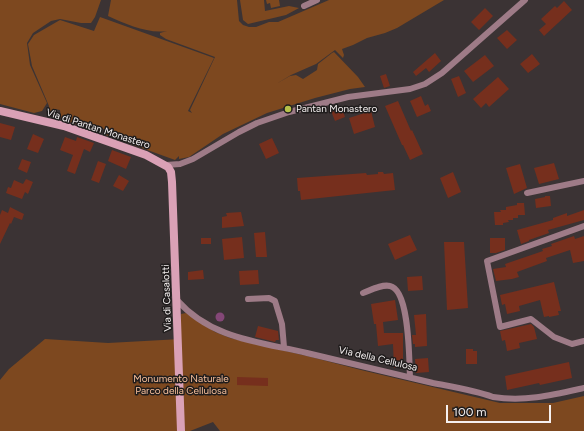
<!DOCTYPE html>
<style>
body{margin:0}
#map{position:relative;width:584px;height:431px;overflow:hidden;background:#3b3334;font-family:Figtree,sans-serif}
canvas{display:block}
.scale{position:absolute;left:446px;top:405px;width:105px;height:18px;box-sizing:border-box;border:2px solid #f5f0f0;border-top:0;padding-left:5px;font-size:12px;line-height:14px;white-space:nowrap;color:#f5f0f0;-webkit-text-stroke:3px #1f1c1c;paint-order:stroke}
</style>
<div id="map">
<canvas width="584" height="431"></canvas>
<div class="scale">100 m</div>
</div>
<script>
const c = document.querySelector('canvas').getContext('2d');
c.lineJoin = 'round';
function paint(path, color) { c.fillStyle = color; c.fill(path, 'evenodd'); }
function stroke(path, color, width, dash) { c.strokeStyle = color; c.lineWidth = width; c.lineCap = dash ? 'butt' : 'round'; c.setLineDash(dash || []); c.stroke(path); }
function write(font, color, halo, rows, align = 'center') {
  c.font = font + ' Figtree,sans-serif'; c.lineWidth = 3; c.setLineDash([]); c.textBaseline = 'middle'; c.strokeStyle = halo; c.fillStyle = color; for (const [text, x, y, turn = 0] of rows) {
    c.save(); c.translate(x, y); c.rotate((+turn || 0) * Math.PI / 180); c.textAlign = isNaN(turn) ? turn : align; if (halo) c.strokeText(text, 0, 0); c.fillText(text, 0, 0); c.restore();
  }
}
const green = new Path2D(`
 M 0,0 L 101,0 L 95,17 L 91,23 L 81,23 L 60,19 L 51,21 L 33,33 L 27,43 L 30,65 L 47,103 L 42,111 L 34,113 L 0,104 Z
 M 111,0 L 237,0 L 239,21 L 243,25 L 249,27 L 256,27 L 269,22 L 278,22 L 329,0 L 444,0 L 397,28 L 385,33 L 367,38 L 353,45 L 342,49 L 344,55 L 343,58 L 335,50 L 316,64 L 291,75 L 276,84 L 290,76 L 296,75 L 303,79 L 317,70 L 318,64 L 332,53 L 334,52 L 358,77 L 365,87 L 350,89 L 315,98 L 267,113 L 223,134 L 189,157 L 179,159 L 179,156 L 175,160 L 106,135 L 106,130 L 99,127 L 96,131 L 61,119 L 60,110 L 55,109 L 52,115 L 48,116 L 49,106 L 32,66 L 28,44 L 34,35 L 60,20 L 94,31 L 100,17 L 214,58 L 188,111 L 192,113 L 190,110 L 215,57 L 166,39 L 160,35 L 160,33 L 167,31 C 148,34 126,24 108,16 Z
 M 240,0 L 264,0 L 265,11 L 289,6 L 299,8 L 286,15 L 248,24 L 243,20 Z
 M 266,0 L 279,0 L 280,6 L 271,8 L 270,3 L 267,4 Z
 M 186,313 L 215,332 L 230,338 L 311,357 L 361,370 L 500,403 L 553,403 L 584,396 L 584,431 L 220,431 L 213,422 L 190,431 L 0,431 L 0,380 L 9,369 L 45,339 L 108,343 L 181,339 L 181,314 Z`);
const water = new Path2D(`
 M215.5 317a4.5 4.5 0 1 1 9 0a4.5 4.5 0 1 1-9 0Z`);
const building = new Path2D(`
 M 564,1 L 572,10 L 544,36 L 539,30 L 546,24 L 541,19 L 555,6 L 557,8 Z
 M 485,8 L 493,16 L 479,30 L 471,22 Z
 M 507,30 L 517,40 L 507,49 L 497,38 Z
 M 435,53 L 441,61 L 429,72 L 426,68 L 416,76 L 413,72 Z
 M 532,54 L 540,64 L 528,73 L 520,64 Z
 M 485,55 L 494,66 L 473,82 L 464,71 Z
 M 386,74 L 390,86 L 384,88 L 380,76 Z
 M 459,76 L 466,93 L 458,97 L 451,79 Z
 M 498,77 L 509,89 L 489,107 L 486,103 L 481,108 L 473,99 Z
 M 421,96 L 425,106 L 428,104 L 431,111 L 417,117 L 410,101 Z
 M 398,101 L 411,131 L 412,130 L 423,154 L 410,160 L 403,145 L 402,145 L 385,106 Z
 M 338,107 L 341,112 L 343,111 L 345,117 L 335,121 L 331,111 Z
 M 371,111 L 375,127 L 354,134 L 349,118 Z
 M 0,123 L 15,127 L 11,140 L 0,137 Z
 M 33,134 L 44,139 L 38,153 L 27,149 Z
 M 65,137 L 76,141 L 77,137 L 94,143 L 90,152 L 84,149 L 75,174 L 67,171 L 73,155 L 60,150 Z
 M 272,138 L 279,153 L 266,159 L 259,144 Z
 M 112,150 L 131,157 L 126,169 L 108,161 Z
 M 22,159 L 31,162 L 27,173 L 18,169 Z
 M 98,161 L 106,164 L 99,183 L 91,180 Z
 M 554,163 L 559,179 L 539,184 L 534,168 Z
 M 520,164 L 527,188 L 514,194 L 506,168 Z
 M 378,172 L 383,172 L 384,174 L 393,173 L 395,190 L 301,200 L 300,191 L 298,191 L 297,178 L 366,173 L 367,175 L 378,174 Z
 M 453,172 L 461,192 L 448,198 L 440,178 Z
 M 119,175 L 129,181 L 123,191 L 113,186 Z
 M 26,179 L 33,182 L 28,194 L 25,192 L 22,199 L 6,193 L 8,187 L 11,188 L 14,180 L 23,184 Z
 M 545,196 L 550,196 L 551,206 L 536,208 L 535,199 L 545,197 Z
 M 517,203 L 524,203 L 525,215 L 518,215 L 518,218 L 513,218 L 513,220 L 508,220 L 509,222 L 503,223 L 503,225 L 495,225 L 494,212 L 501,212 L 500,210 L 506,210 L 506,207 L 517,205 Z
 M 10,207 L 24,214 L 22,220 L 14,217 L 11,224 L 10,223 L 0,244 L 0,215 L 2,210 L 8,213 Z
 M 584,210 L 584,220 L 548,230 L 549,233 L 529,240 L 529,241 L 521,244 L 517,230 L 553,220 L 553,218 L 567,213 L 567,216 Z
 M 241,212 L 244,226 L 222,228 L 222,217 L 227,216 L 226,213 Z
 M 265,232 L 267,257 L 256,257 L 254,233 Z
 M 410,235 L 417,250 L 395,260 L 388,244 Z
 M 574,236 L 575,239 L 584,236 L 584,261 L 573,263 L 570,250 L 546,258 L 547,261 L 517,272 L 519,277 L 512,279 L 496,281 L 493,269 L 506,267 L 505,264 L 543,251 L 542,249 L 552,246 L 551,244 Z
 M 242,237 L 244,258 L 224,260 L 222,239 Z
 M 201,238 L 211,238 L 211,244 L 201,244 Z
 M 490,238 L 505,238 L 505,250 L 496,253 L 490,253 Z
 M 444,242 L 464,242 L 468,308 L 447,310 Z
 M 203,270 L 204,279 L 188,280 L 188,272 Z
 M 258,270 L 259,284 L 240,285 L 239,271 Z
 M 422,276 L 423,290 L 408,291 L 407,277 Z
 M 554,282 L 561,311 L 558,311 L 559,315 L 549,317 L 549,316 L 544,317 L 540,300 L 519,306 L 520,311 L 507,314 L 505,304 L 502,305 L 500,295 Z
 M 395,300 L 398,320 L 383,322 L 384,333 L 403,333 L 403,367 L 394,368 L 393,344 L 378,346 L 376,324 L 374,324 L 371,304 Z
 M 426,314 L 427,346 L 415,347 L 415,344 L 413,344 L 412,335 L 416,335 L 414,315 Z
 M 531,324 L 534,327 L 537,339 L 519,343 L 520,348 L 507,351 L 505,340 L 502,341 L 500,331 Z
 M 258,326 L 278,331 L 279,340 L 276,340 L 275,342 L 255,337 Z
 M 466,349 L 473,349 L 473,351 L 477,351 L 477,364 L 466,364 Z
 M 428,358 L 429,372 L 416,373 L 415,359 Z
 M 569,362 L 572,378 L 540,385 L 539,383 L 507,390 L 505,376 Z
 M 237,377 L 268,378 L 268,386 L 237,385 Z`);
const street = new Path2D(`
 M 304,6 L 317,0
 M 166,165 L 180,164 L 193,159 L 239,132 L 257,123 L 289,112 L 348,97 L 410,89 L 425,84 L 442,73 L 525,0
 M 527,193 L 584,181
 M 584,226 L 487,261 L 500,327 L 531,319 L 554,337 L 572,344 L 584,341
 M 363,293 C 371,290 382,284 390,286 C 410,290 409,361 410,377
 M 248,299 L 269,298 L 275,301 L 282,324 L 284,347
 M 177,300 C 211,339 260,342 307,353 C 349,363 391,373 433,383 C 453,387 473,390 493,397 C 525,402 553,395 584,388`);
const secondary = new Path2D(`
 M 0,111 L 64,126 L 146,155 L 168,167 L 171,172 L 172,182 L 181,431`);
const markers = [
 [288,109,4,"#b6c149"]
];
const poiNames = [
 ["Pantan Monastero",296,109]
];
const streetNames = [
 ["Via di Pantan Monastero",98,129,18],
 ["Via di Casalotti",167,298,-92],
 ["Via della Cellulosa",378,359,13]
];
const parkNames = [
 ["Monumento Naturale",181,379],
 ["Parco della Cellulosa",181,391]
];
paint(green, '#7d481f');
paint(water, '#844777');
paint(building, '#762f1d');
stroke(street, '#9e7b87', 6);
stroke(secondary, '#daa1b6', 8);
for (const [x, y, r, color] of markers) { const dot = new Path2D(); dot.arc(x, y, r, 0, 2 * Math.PI); c.fillStyle = color; c.fill(dot); stroke(dot, '#1f1c1c', 1.5); }
write('10px', '#f5f0f0', '#1f1c1c', poiNames, 'left');
write('10px', '#f5f0f0', '#1f1c1c', streetNames);
write('10px', '#f9c19c', '#1f1c1c', parkNames);
</script>
